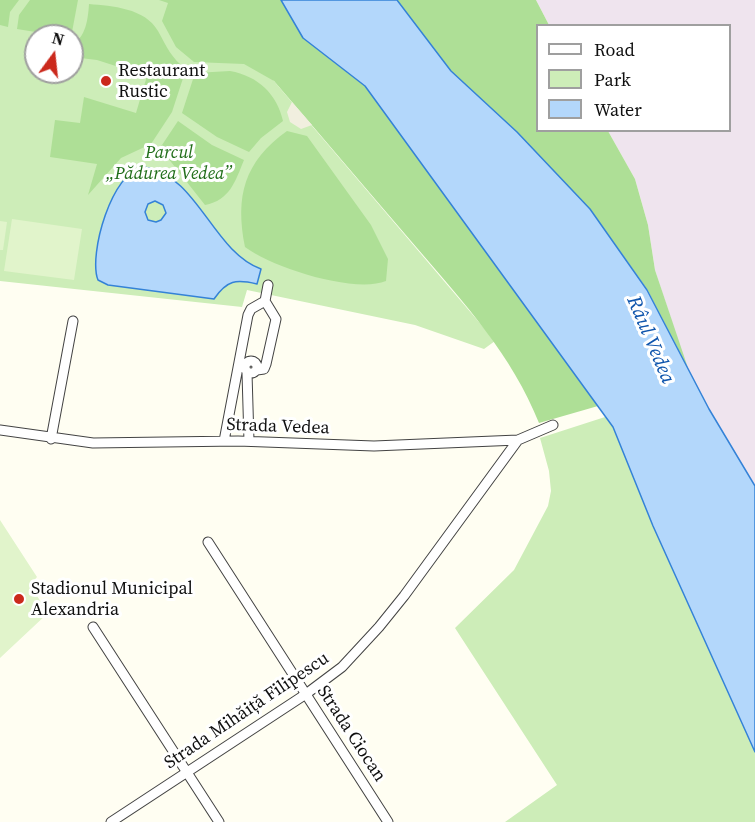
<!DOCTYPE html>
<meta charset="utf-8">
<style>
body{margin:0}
#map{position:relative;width:755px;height:822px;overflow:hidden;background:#fffef2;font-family:"Source Serif 4",serif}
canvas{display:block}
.legend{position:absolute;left:536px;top:24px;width:195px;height:108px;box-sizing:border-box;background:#fff;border:2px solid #9f9f9f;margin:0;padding:8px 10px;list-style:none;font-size:18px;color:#101010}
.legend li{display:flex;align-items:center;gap:12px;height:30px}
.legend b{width:30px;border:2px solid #9f9f9f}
.north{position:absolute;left:24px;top:24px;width:60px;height:60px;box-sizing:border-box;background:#fff;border:2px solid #9f9f9f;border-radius:50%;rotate:15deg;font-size:16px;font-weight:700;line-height:24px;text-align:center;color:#101010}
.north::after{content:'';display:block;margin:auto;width:21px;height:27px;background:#cb291c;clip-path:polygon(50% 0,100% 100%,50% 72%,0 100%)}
</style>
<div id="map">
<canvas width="755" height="822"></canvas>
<ul class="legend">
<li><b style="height:8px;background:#fff"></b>Road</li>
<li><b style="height:16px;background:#cdedb8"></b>Park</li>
<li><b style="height:16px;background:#b3d7fb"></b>Water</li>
</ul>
<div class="north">N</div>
</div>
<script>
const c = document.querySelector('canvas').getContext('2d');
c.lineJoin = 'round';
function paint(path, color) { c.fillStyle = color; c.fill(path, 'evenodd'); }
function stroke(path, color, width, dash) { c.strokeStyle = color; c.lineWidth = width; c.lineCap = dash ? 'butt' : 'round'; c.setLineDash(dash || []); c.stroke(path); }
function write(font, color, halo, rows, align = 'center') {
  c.font = font + ' "Source Serif 4",serif'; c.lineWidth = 6; c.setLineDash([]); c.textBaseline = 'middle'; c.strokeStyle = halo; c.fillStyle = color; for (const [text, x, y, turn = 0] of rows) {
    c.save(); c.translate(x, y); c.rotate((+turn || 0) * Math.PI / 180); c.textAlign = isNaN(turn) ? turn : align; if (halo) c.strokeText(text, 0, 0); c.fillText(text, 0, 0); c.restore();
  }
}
const industrial = new Path2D(`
 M 536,0 L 755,0 L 755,723 L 687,368 L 655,270 L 648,225 L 635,179 L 608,131 L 730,130 L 730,26 L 549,25 Z`);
const green = new Path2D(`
 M 0,0 L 205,0 L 495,341 L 484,349 L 415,325 L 247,290 L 242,307 L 0,281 ZM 36,36 L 72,36 L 72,72 L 36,72 Z
 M 605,417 L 613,427 L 653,526 L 755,752 L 755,822 L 505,822 L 557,785 L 455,628 L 514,570 L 548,506 L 551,491 L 549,471 L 540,438 Z`);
const forest = new Path2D(`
 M 0,0 L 19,0 L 10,12 L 8,27 L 0,25 Z
 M 30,0 L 78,0 L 72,32 L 60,36 L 17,29 L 19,15 Z
 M 159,0 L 281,0 L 303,38 L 365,86 L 598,406 L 539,423 C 512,355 464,303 417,248 C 369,192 322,137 274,81 L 244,64 L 194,62 L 176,47 L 162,21 L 168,3 Z
 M 397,0 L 536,0 L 549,25 L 538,26 L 538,130 L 608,131 L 635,179 L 648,225 L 655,270 L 688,368 L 647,289 L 590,209 L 517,132 L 451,71 Z
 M 89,4 C 112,6 145,8 158,31 C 167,47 171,58 186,69 L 172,112 L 151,144 L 121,158 L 88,195 L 97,164 L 50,157 L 55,120 L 80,123 L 84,97 L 136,113 L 147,76 L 97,60 L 72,57 L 72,45 C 86,37 88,19 89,4 Z
 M 230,71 C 258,76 277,94 283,121 L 261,138 L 249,152 L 217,137 L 182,113 L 195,73 Z
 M 178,121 L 212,145 L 244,160 C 235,182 230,200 205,205 L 160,148 Z
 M 287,131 L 307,136 L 371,225 L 388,259 L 386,281 C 354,294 271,267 245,247 C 235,196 244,162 287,131 Z`);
const pitch = new Path2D(`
 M 12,219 L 82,229 L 74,280 L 4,271 Z
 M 0,221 L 7,222 L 3,250 L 0,250 Z
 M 0,520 L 37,577 L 30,585 L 48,613 L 0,658 Z`);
const plaza = new Path2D(`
 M 292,102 L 312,125 L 301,129 L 290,122 L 287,112 Z`);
const water = new Path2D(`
 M 281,0 L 397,0 L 451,71 L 517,132 L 590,209 L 647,290 L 709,409 L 755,486 L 755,752 L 653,526 L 613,427 L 365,86 L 303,38 Z
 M 144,167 C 198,175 212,251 261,269 L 257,284 C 236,279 227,280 214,299 L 108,285 L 98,280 C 88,255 112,170 144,167 ZM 155,201 L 163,205 L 166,213 L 161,220 L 156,222 L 148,220 L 145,212 L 148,204 Z`);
const minor = new Path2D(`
 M245 367a6 6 0 1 1 12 0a6 6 0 1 1-12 0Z
 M 257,370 L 264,369 L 266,364 L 276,319 L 265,301
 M 247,373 L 249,441
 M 0,430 L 93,443 L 238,441 L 374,446 L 518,440 L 553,425
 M 51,439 L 73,321
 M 224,441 L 248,315 L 251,309 L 265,301 L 268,285
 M 208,542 L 388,822
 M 93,627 L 219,822
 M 111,822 L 306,694 L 342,667 L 379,627 L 404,596 L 518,440`);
const markers = [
 [106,81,6,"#cb291c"],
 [19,599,6,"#cb291c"]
];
const poiNames = [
 ["Restaurant",118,71],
 ["Rustic",118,92],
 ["Stadionul Municipal",31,589],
 ["Alexandria",31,610]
];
const parkNames = [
 ["Parcul",169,153],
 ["„Pădurea Vedea”",169,174]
];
const streetNames = [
 ["Strada Vedea",278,427,2],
 ["Strada Mihăiță Filipescu",247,711,-34],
 ["Strada Ciocan",351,734,57]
];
const waterNames = [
 ["Râul Vedea",650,340,67]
];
paint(industrial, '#efe4ee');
paint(green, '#cdedb8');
paint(forest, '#aedf96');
paint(pitch, '#e1f4cb');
paint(plaza, '#f1efdf');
paint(water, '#b3d7fb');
stroke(water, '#3482d7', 1.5);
stroke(minor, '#434343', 11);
stroke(minor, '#fff', 9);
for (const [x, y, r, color] of markers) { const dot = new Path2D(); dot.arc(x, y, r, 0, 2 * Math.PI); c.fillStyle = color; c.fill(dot); stroke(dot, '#fff', 2); }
write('18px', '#101010', '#fff', poiNames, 'left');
write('italic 18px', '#216e1a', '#fff', parkNames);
write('18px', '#101010', '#fff', streetNames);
write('italic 20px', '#0e54ac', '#fff', waterNames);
</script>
